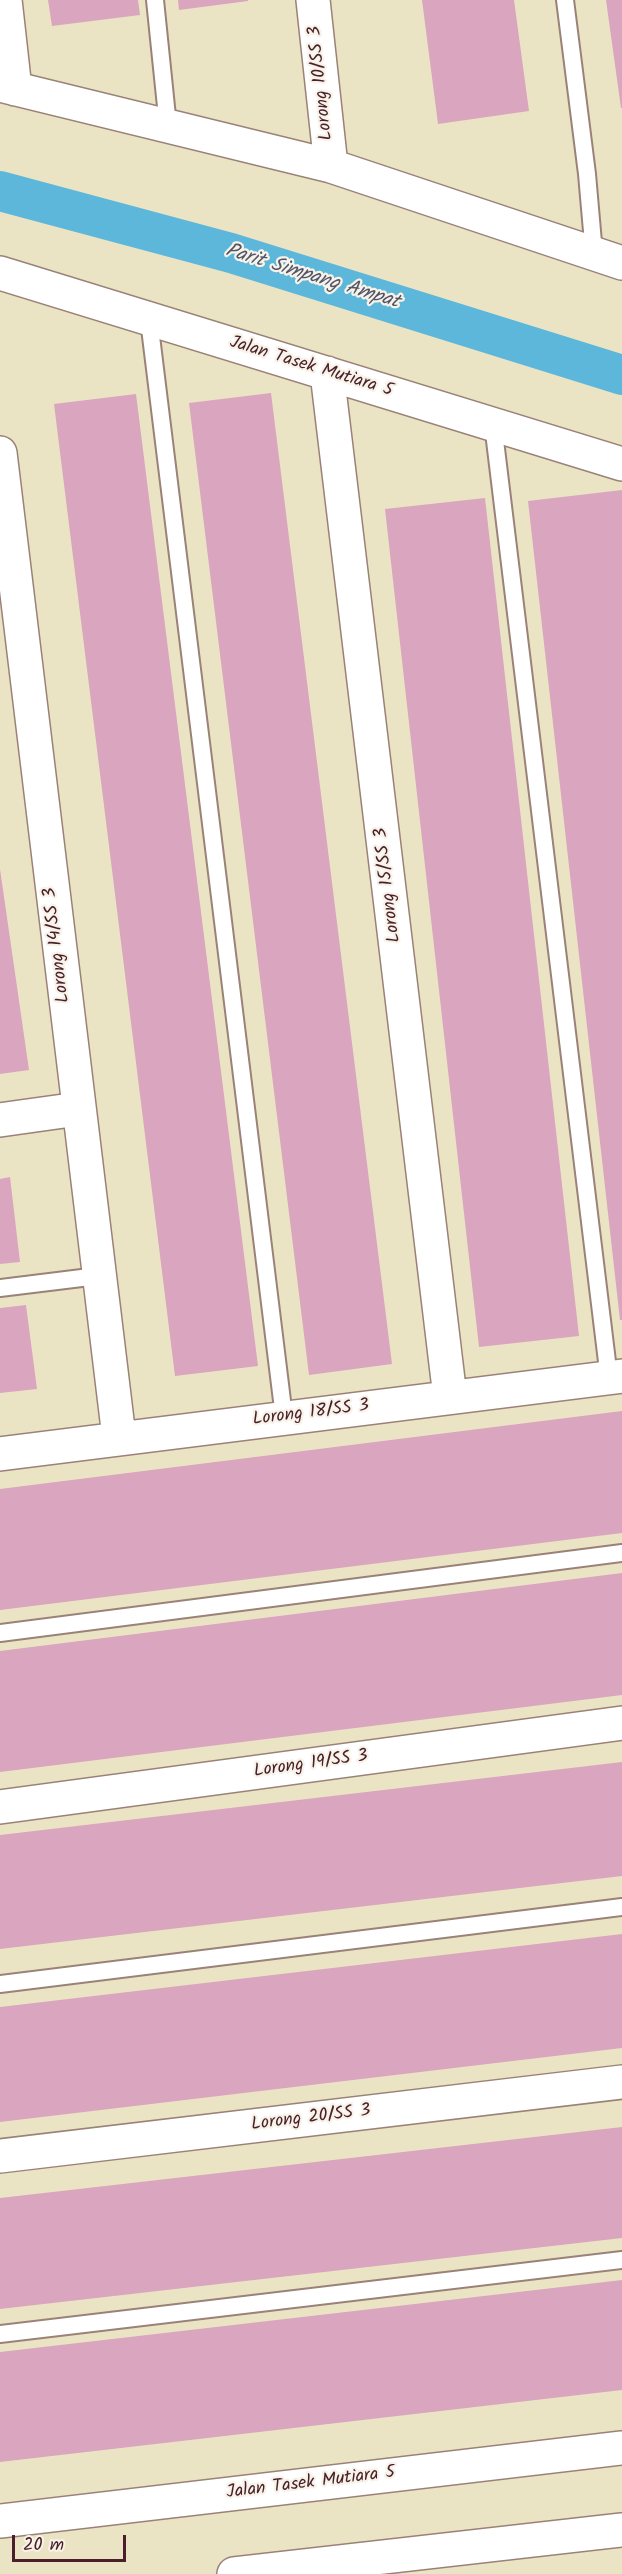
<!DOCTYPE html>
<style>
body{margin:0}
#map{position:relative;width:622px;height:2574px;overflow:hidden;background:#ebe4c4;font-family:Kalam,sans-serif}
canvas{display:block}
.scale{position:absolute;left:12px;top:2535px;width:114px;height:27px;box-sizing:border-box;border:3px solid #4a1f2b;border-top:0;padding-left:8px;font-size:18px;line-height:21px;white-space:nowrap;color:#4a1f2b;-webkit-text-stroke:4px #f7f3e8;paint-order:stroke}
</style>
<div id="map">
<canvas width="622" height="2574"></canvas>
<div class="scale">20 m</div>
</div>
<script>
const c = document.querySelector('canvas').getContext('2d');
c.lineJoin = 'round';
function stroke(path, color, width, dash) { c.strokeStyle = color; c.lineWidth = width; c.lineCap = dash ? 'butt' : 'round'; c.setLineDash(dash || []); c.stroke(path); }
function paint(path, color) { c.fillStyle = color; c.fill(path, 'evenodd'); }
function write(font, color, halo, rows, align = 'center') {
  c.font = font + ' Kalam,sans-serif'; c.lineWidth = 4.5; c.setLineDash([]); c.textBaseline = 'middle'; c.strokeStyle = halo; c.fillStyle = color; for (const [text, x, y, turn = 0] of rows) {
    c.save(); c.translate(x, y); c.rotate((+turn || 0) * Math.PI / 180); c.textAlign = isNaN(turn) ? turn : align; if (halo) c.strokeText(text, 0, 0); c.fillText(text, 0, 0); c.restore();
  }
}
const canal = new Path2D(`
 M 0,191 L 231,253 L 622,375`);
const building = new Path2D(`
 M 48,0 L 138,0 L 140,15 L 52,26 Z
 M 178,0 L 248,0 L 248,1 L 179,10 Z
 M 422,0 L 514,0 L 529,111 L 438,124 Z
 M 606,0 L 622,0 L 622,108 L 621,108 Z
 M 271,393 L 392,1364 L 309,1375 L 189,403 Z
 M 136,394 L 258,1366 L 175,1376 L 54,404 Z
 M 622,490 L 622,1320 L 620,1320 L 528,501 Z
 M 485,498 L 579,1336 L 479,1347 L 385,509 Z
 M 0,869 L 29,1070 L 0,1074 Z
 M 10,1177 L 20,1262 L 0,1264 L 0,1179 Z
 M 26,1305 L 37,1389 L 0,1393 L 0,1308 Z
 M 622,1411 L 622,1533 L 0,1610 L 0,1489 Z
 M 622,1573 L 622,1695 L 0,1772 L 0,1651 Z
 M 622,1762 L 622,1876 L 0,1949 L 0,1835 Z
 M 622,1934 L 622,2048 L 0,2122 L 0,2007 Z
 M 622,2127 L 622,2238 L 0,2309 L 0,2198 Z
 M 622,2280 L 622,2390 L 0,2462 L 0,2352 Z`);
const service = new Path2D(`
 M 155,0 L 168,126
 M 565,0 L 587,174 L 594,254
 M 149,320 L 284,1417
 M 493,424 L 609,1378
 M 0,1288 L 98,1276
 M 0,1633 L 622,1553
 M 0,1984 L 622,1907
 M 0,2334 L 622,2260`);
const minor = new Path2D(`
 M 5,0 L 15,89
 M 313,0 L 331,166
 M 0,85 L 331,166 L 622,263
 M 0,273 L 622,464
 M 327,373 L 450,1397
 M 0,453 L 119,1437
 M 0,1120 L 78,1109
 M 0,1454 L 622,1376
 M 0,1807 L 622,1723
 M 0,2156 L 622,2082
 M 0,2521 L 622,2448`);
const tertiary = new Path2D(`
 M 234,2574 L 622,2530`);
const streetNames = [
 ["Lorong 10/SS 3",322,83,-96],
 ["Jalan Tasek Mutiara 5",311,368,17],
 ["Lorong 15/SS 3",389,885,-97],
 ["Lorong 14/SS 3",58,945,-97],
 ["Lorong 18/SS 3",311,1414,-7],
 ["Lorong 19/SS 3",311,1765,-8],
 ["Lorong 20/SS 3",311,2119,-7],
 ["Jalan Tasek Mutiara 5",311,2484,-7]
];
const waterNames = [
 ["Parit Simpang Ampat",312,278,17]
];
stroke(canal, '#5db7db', 40);
paint(building, '#daa5be');
stroke(service, '#9a8278', 20);
stroke(minor, '#9a8278', 36);
stroke(tertiary, '#9a8278', 36);
stroke(service, '#fff', 16);
stroke(minor, '#fff', 33);
stroke(tertiary, '#fff', 33);
write('18px', '#4a1f2b', '#f7f3e8', streetNames);
write('italic 20px', '#515469', '#f7f3e8', waterNames);
</script>
